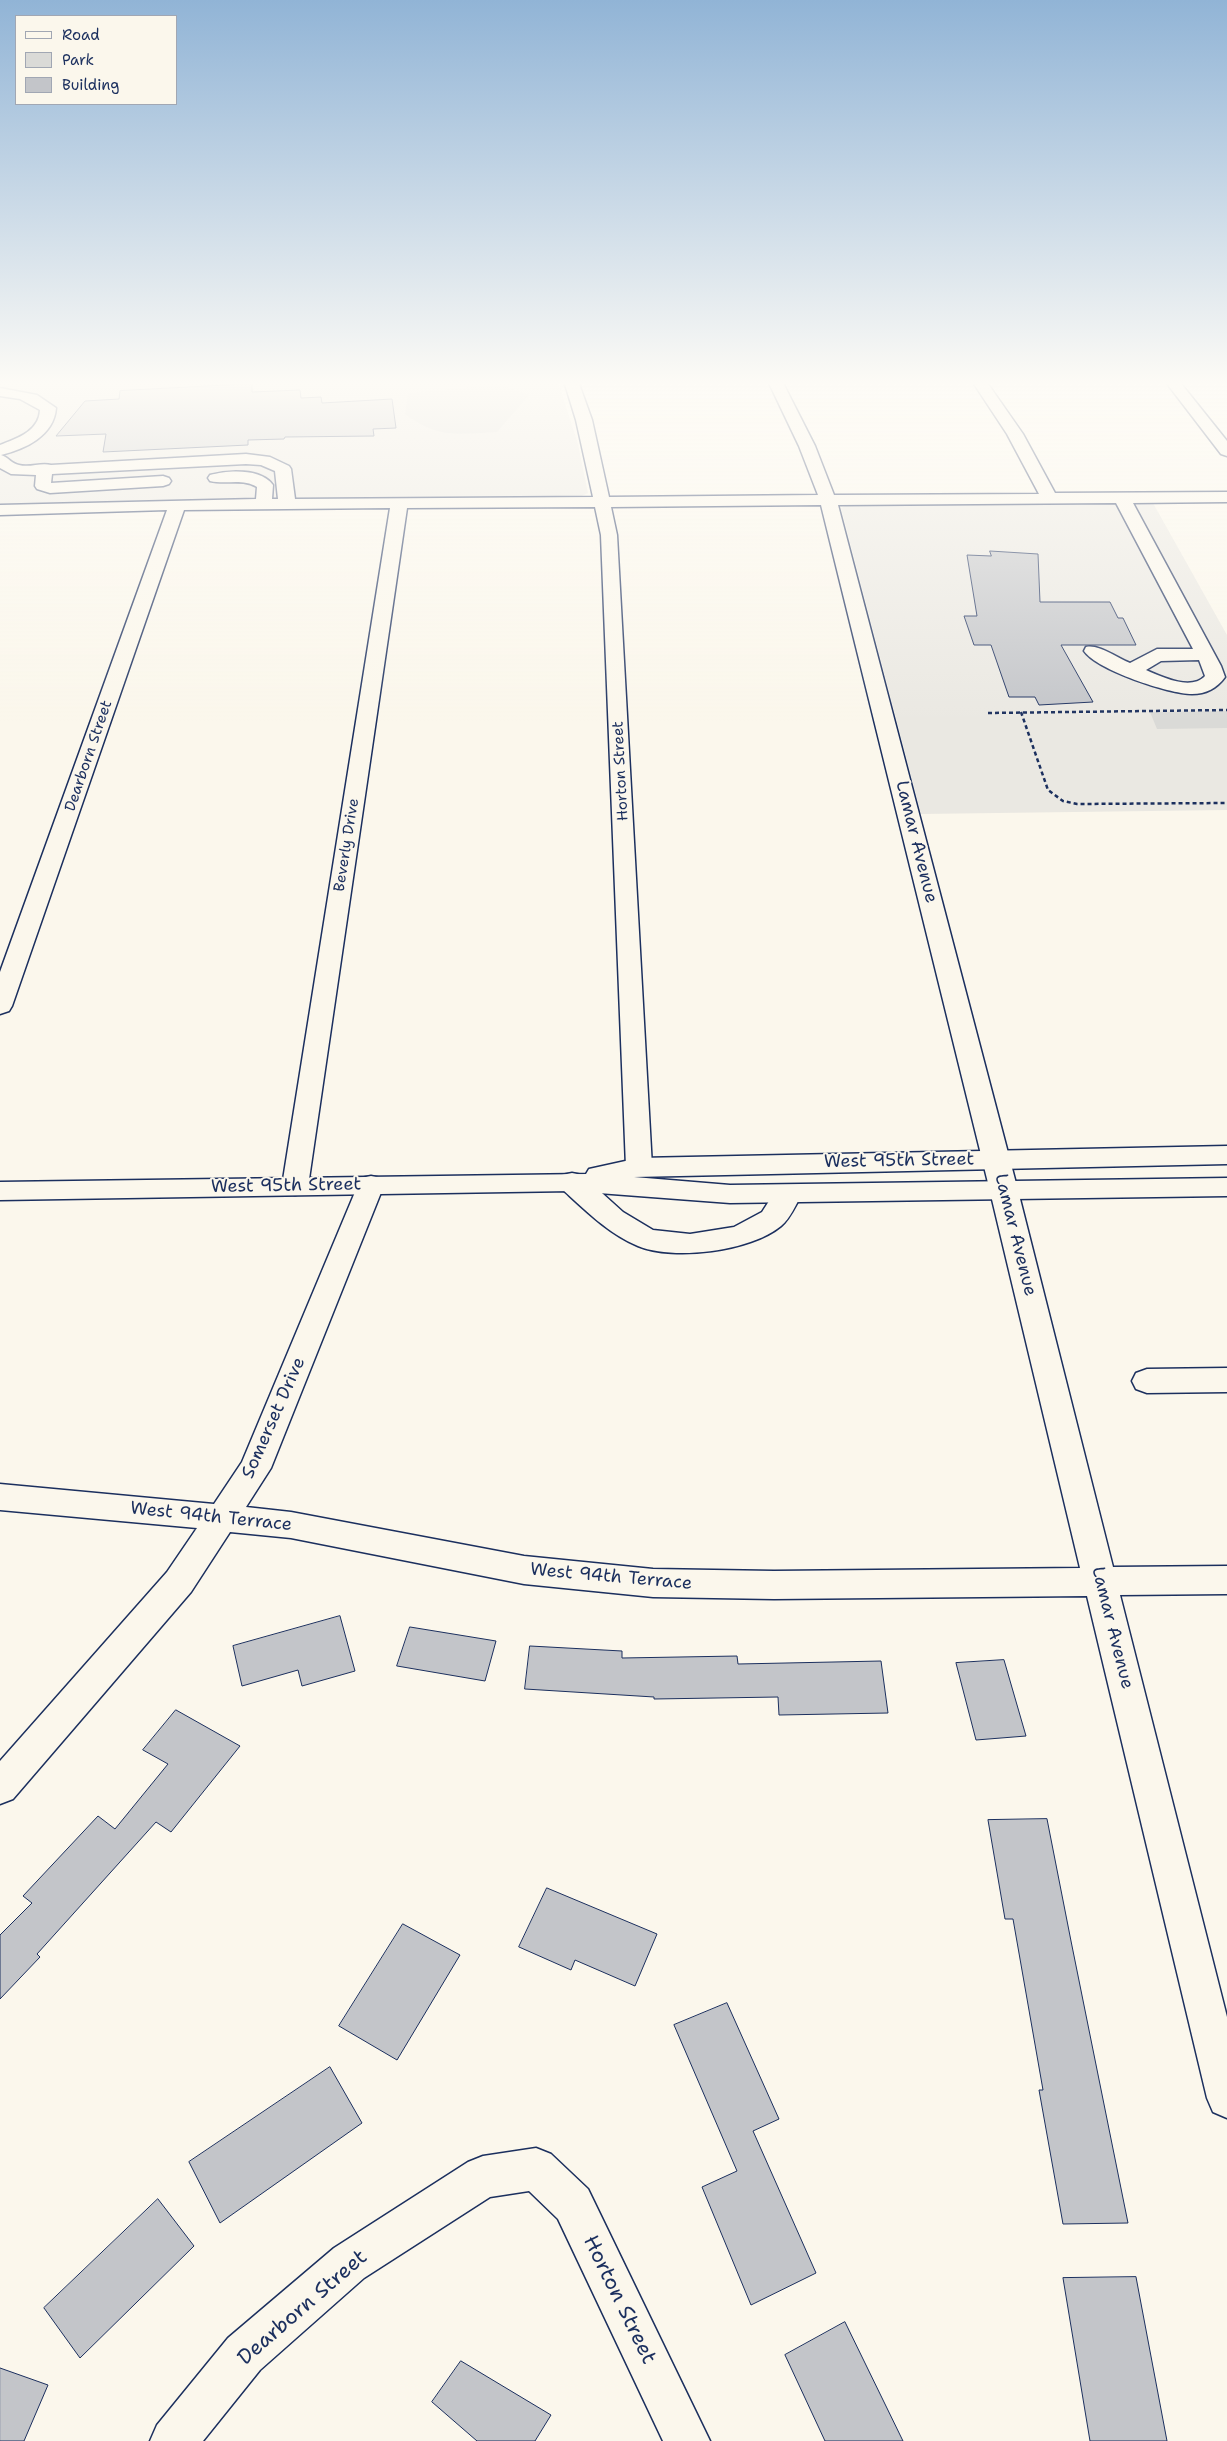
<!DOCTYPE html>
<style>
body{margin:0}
#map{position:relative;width:1227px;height:2441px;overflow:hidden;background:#fbf7ec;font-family:"Shantell Sans",sans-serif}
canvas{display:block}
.legend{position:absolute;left:15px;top:15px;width:162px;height:90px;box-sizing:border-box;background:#fbf7ec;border:1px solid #a1a7b3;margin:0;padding:6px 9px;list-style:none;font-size:15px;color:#1b2f5e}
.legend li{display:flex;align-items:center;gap:10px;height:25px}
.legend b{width:25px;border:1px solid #a1a7b3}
</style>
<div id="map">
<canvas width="1227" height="2441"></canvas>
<ul class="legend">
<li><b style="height:6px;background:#fbf7ec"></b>Road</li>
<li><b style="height:14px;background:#dadad7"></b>Park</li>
<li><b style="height:14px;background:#c3c5c9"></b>Building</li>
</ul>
</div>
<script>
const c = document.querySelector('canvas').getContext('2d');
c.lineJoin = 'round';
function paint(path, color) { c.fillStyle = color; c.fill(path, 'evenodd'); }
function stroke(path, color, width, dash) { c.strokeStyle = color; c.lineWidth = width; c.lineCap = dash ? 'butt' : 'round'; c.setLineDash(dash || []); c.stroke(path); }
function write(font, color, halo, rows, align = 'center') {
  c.font = font + ' "Shantell Sans",sans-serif'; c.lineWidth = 4; c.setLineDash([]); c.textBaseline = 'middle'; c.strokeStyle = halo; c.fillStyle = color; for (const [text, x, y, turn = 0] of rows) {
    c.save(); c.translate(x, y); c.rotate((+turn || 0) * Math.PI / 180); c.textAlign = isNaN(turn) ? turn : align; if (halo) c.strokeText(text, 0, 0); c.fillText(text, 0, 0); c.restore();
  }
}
const built = new Path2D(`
 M 0,381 L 558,381 L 578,444 L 588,493 L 580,497 L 0,505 Z
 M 1153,503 L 1227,635 L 1227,810 L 921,814 L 841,508 L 848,505 Z`);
const green = new Path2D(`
 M 501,384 L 529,395 L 497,432 C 458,434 438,439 405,414 L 408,393 Z
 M 1227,711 L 1227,728 L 1157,729 L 1150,712 Z`);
const building = new Path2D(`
 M 252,384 L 252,392 L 300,390 L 301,398 L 321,397 L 322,403 L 392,399 L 396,428 L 373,429 L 374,436 L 285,437 L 284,439 L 248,440 L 248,445 L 103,452 L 106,434 L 56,436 L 85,401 L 119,399 L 120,391 Z
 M 990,551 L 1038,554 L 1040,602 L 1110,602 L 1118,618 L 1123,618 L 1136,645 L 1061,645 L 1093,702 L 1039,705 L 1035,697 L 1009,697 L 991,645 L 974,645 L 964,616 L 977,616 L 967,555 L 991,556 Z
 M 340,1616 L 355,1671 L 302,1686 L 298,1670 L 242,1686 L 233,1646 Z
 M 410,1627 L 496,1641 L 485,1681 L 397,1666 Z
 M 530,1646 L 622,1651 L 622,1658 L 737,1656 L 738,1664 L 881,1661 L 888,1713 L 779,1715 L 778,1697 L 654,1699 L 654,1697 L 525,1689 Z
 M 1004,1660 L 1026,1736 L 976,1740 L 956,1663 Z
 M 176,1710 L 240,1746 L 171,1832 L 156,1822 L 37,1954 L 40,1957 L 0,1999 L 0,1935 L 32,1903 L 23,1896 L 98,1816 L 115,1829 L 168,1764 L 143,1750 Z
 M 1047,1819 L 1071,1941 L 1128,2223 L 1063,2224 L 1039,2090 L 1043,2090 L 1013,1919 L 1005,1919 L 988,1820 Z
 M 547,1888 L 657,1934 L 635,1986 L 575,1960 L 571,1970 L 519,1947 Z
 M 403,1924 L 460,1955 L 397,2060 L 339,2026 Z
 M 727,2003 L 779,2119 L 753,2131 L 816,2273 L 751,2305 L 702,2187 L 737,2171 L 674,2025 Z
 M 330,2067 L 362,2123 L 220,2223 L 189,2162 Z
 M 158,2199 L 194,2246 L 80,2358 L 44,2308 Z
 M 1136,2277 L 1167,2441 L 1090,2441 L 1063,2278 Z
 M 845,2322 L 903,2441 L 825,2441 L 785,2355 Z
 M 461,2361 L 551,2415 L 535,2441 L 477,2441 L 432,2402 Z
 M 0,2368 L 48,2385 L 24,2441 L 0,2441 Z`);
const path = new Path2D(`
 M 1021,712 L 1048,790 L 1063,801 L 1077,804 L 1227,803
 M 988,713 L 1227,710`);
const minor = new Path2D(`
 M 564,381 L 578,381 L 592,420 L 609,497 L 818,495 L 799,446 L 768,381 L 782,381 L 815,446 L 834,495 L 1039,494 L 1007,434 L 972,381 L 986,381 L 1023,434 L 1055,493 L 1227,492 L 1227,502 L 1133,503 L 1221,666 L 1225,677 C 1217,688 1206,694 1192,694 C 1169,694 1097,670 1084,651 L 1086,647 C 1099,644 1117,658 1130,663 L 1157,649 L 1193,649 L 1116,503 L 838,505 L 1018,1191 L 1113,1567 L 1227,1566 L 1227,1594 L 1120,1595 L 1227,2017 L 1227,2118 L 1213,2112 L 1207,2098 L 1087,1596 L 774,1599 L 653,1597 L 524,1584 L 291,1538 L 230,1532 L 191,1592 L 13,1799 L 0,1804 L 0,1761 L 167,1572 L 197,1528 L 0,1510 L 0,1484 L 214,1504 L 242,1462 L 358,1185 L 361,1178 L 371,1176 L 381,1178 L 384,1185 L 271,1468 L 246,1507 L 291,1512 L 524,1556 L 653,1569 L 774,1571 L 1080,1568 L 990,1191 L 821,505 L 611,507 L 617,535 L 652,1167 L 648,1173 L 639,1176 L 630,1173 L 626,1167 L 601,535 L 595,507 L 407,508 L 308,1186 L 305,1193 L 295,1195 L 285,1193 L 282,1186 L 390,508 L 184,510 L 12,1006 L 9,1011 L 0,1014 L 0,972 L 167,510 L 0,515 L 0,505 L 256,499 L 257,487 C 242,478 226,485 210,481 L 208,478 L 210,475 C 228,470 261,468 273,485 L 272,499 L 278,499 L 275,471 L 261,465 L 246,464 L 52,474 L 51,483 L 163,476 L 169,478 L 171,481 L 169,484 L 163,486 L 50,493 L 37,489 L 35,486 L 36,475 L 11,474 L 0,468 L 0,445 C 18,438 39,431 40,410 L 20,399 L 0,396 L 0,388 L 37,395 L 56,408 C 54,436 25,449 1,455 C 8,457 12,464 19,465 C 30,468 41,462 51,465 L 246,454 L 270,457 L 289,466 L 291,469 L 295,499 L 593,497 L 576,420 ZM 1199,660 L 1205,676 C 1191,691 1162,677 1146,670 L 1161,661 Z
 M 1165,381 L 1179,381 L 1227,441 L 1227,456 L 1221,454 Z
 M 572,1173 L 582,1175 L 623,1212 L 653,1230 L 690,1234 L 734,1227 L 762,1212 L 778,1187 L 788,1185 L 798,1187 L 802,1194 C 796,1204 790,1219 781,1226 C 751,1251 674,1261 638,1246 C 609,1234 585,1210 562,1189 L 559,1182 L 562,1175 Z
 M 1227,1368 L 1227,1392 L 1147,1393 L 1136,1389 L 1132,1381 L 1136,1373 L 1147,1369 Z
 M 536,2148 L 551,2154 L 588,2189 L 710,2441 L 663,2441 L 558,2219 L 529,2191 L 490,2197 L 364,2278 L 260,2370 L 203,2441 L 150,2441 L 157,2425 L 228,2338 L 334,2248 L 468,2162 L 483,2156 Z`);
const major = new Path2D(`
 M 1227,1146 L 1227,1164 L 634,1177 L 730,1185 L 1227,1178 L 1227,1196 L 730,1203 L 572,1191 L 0,1200 L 0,1182 L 586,1174 L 589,1169 L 639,1158 Z`);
const farStreetnames = [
 ["Dearborn Street",89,756,-71],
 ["Horton Street",621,771,-93],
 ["Beverly Drive",347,845,-81]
];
const streetNames = [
 ["Lamar Avenue",916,842,76],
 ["West 95th Street",899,1161,-1],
 ["West 95th Street",286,1186,-1],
 ["Lamar Avenue",1015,1235,76],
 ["Somerset Drive",274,1418,-66],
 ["West 94th Terrace",211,1517,6],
 ["West 94th Terrace",611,1577,5],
 ["Lamar Avenue",1112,1628,76]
];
const nearStreetnames = [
 ["Horton Street",619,2300,64],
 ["Dearborn Street",303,2308,-41]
];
paint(built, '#eae8e2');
paint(green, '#dadad7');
paint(building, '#c3c5c9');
stroke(building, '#1b2f5e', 1);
stroke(minor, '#1b2f5e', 3);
stroke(major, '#1b2f5e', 3);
stroke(path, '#1b2f5e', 2.5, [4, 3]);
paint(minor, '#fbf7ec');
paint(major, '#fbf7ec');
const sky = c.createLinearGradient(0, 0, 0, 723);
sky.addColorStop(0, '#91b4d6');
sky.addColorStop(0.53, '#fdfbf6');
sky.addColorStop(1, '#fdfbf600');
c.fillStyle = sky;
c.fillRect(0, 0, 1227, 723);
write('15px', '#1b2f5e', '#fbf7ec', farStreetnames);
write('18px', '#1b2f5e', '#fbf7ec', streetNames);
write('21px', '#1b2f5e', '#fbf7ec', nearStreetnames);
</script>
